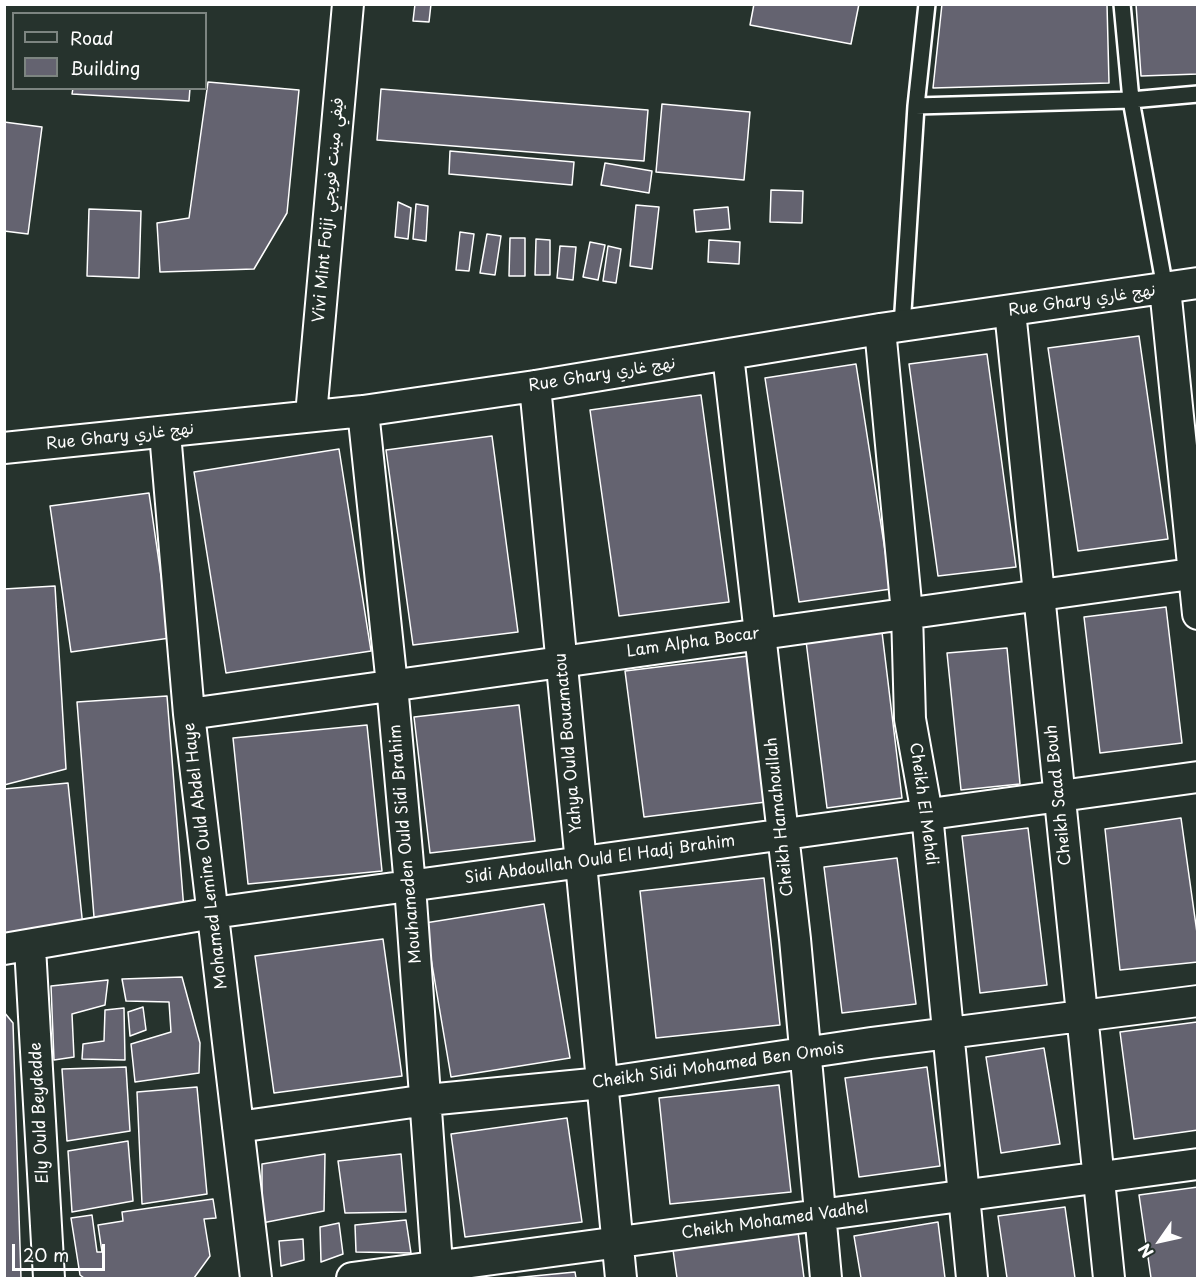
<!DOCTYPE html>
<meta charset="utf-8">
<style>
body{margin:0}
#map{position:relative;width:1202px;height:1283px;overflow:hidden;background:#26332d;font-family:"Playpen Sans",sans-serif}
canvas{display:block}
.frame{position:absolute;inset:0;border:6px solid #fff;pointer-events:none}
.legend{position:absolute;left:12px;top:12px;width:195px;height:78px;box-sizing:border-box;background:#26332d;border:2px solid #7d8581;margin:0;padding:8px 10px;list-style:none;font-size:18px;color:#fff}
.legend li{display:flex;align-items:center;gap:12px;height:30px}
.legend b{width:30px;border:2px solid #7d8581}
.north{position:absolute;left:1130px;top:1211px;width:60px;height:60px;-webkit-text-stroke:4px #26332d;paint-order:stroke;rotate:236deg;font-size:16px;font-weight:700;line-height:24px;text-align:center;color:#fff}
.north::after{content:'';display:block;margin:auto;width:21px;height:27px;background:#fff;clip-path:polygon(50% 0,100% 100%,50% 72%,0 100%)}
.scale{position:absolute;left:12px;top:1244px;width:93px;height:27px;box-sizing:border-box;border:3px solid #fff;border-top:0;padding-left:8px;font-size:18px;line-height:21px;white-space:nowrap;color:#fff;-webkit-text-stroke:4px #26332d;paint-order:stroke}
</style>
<div id="map">
<canvas width="1202" height="1283"></canvas>
<div class="frame"></div>
<ul class="legend">
<li><b style="height:8px;background:#26332d"></b>Road</li>
<li><b style="height:16px;background:#646370"></b>Building</li>
</ul>
<div class="north">N</div>
<div class="scale">20 m</div>
</div>
<script>
const c = document.querySelector('canvas').getContext('2d');
c.lineJoin = 'round';
function paint(path, color) { c.fillStyle = color; c.fill(path, 'evenodd'); }
function stroke(path, color, width, dash) { c.strokeStyle = color; c.lineWidth = width; c.lineCap = dash ? 'butt' : 'round'; c.setLineDash(dash || []); c.stroke(path); }
function write(font, color, halo, rows, align = 'center') {
  c.font = font + ' "Playpen Sans","Playpen Sans Arabic",sans-serif'; c.lineWidth = 4.5; c.setLineDash([]); c.textBaseline = 'middle'; c.strokeStyle = halo; c.fillStyle = color; for (const [text, x, y, turn = 0] of rows) {
    c.save(); c.translate(x, y); c.rotate((+turn || 0) * Math.PI / 180); c.textAlign = isNaN(turn) ? turn : align; if (halo) c.strokeText(text, 0, 0); c.fillText(text, 0, 0); c.restore();
  }
}
const building = new Path2D(`
 M 415,4 L 431,4 L 429,22 L 413,21 Z
 M 754,4 L 859,4 L 851,44 L 750,25 Z
 M 942,4 L 1107,4 L 1109,83 L 933,88 Z
 M 1136,4 L 1198,4 L 1198,74 L 1141,76 Z
 M 208,82 L 299,90 L 287,213 L 254,269 L 160,272 L 157,223 L 189,218 Z
 M 73,88 L 190,88 L 189,101 L 72,94 Z
 M 381,89 L 648,110 L 644,161 L 377,140 Z
 M 662,104 L 750,112 L 744,180 L 656,172 Z
 M 4,122 L 42,127 L 28,234 L 4,231 Z
 M 450,151 L 574,162 L 572,185 L 449,174 Z
 M 605,163 L 652,171 L 649,193 L 601,185 Z
 M 771,190 L 803,191 L 802,223 L 770,222 Z
 M 398,202 L 411,208 L 408,239 L 395,237 Z
 M 416,204 L 428,206 L 426,241 L 413,239 Z
 M 636,205 L 659,207 L 652,269 L 630,266 Z
 M 728,207 L 730,229 L 696,232 L 694,210 Z
 M 89,209 L 141,211 L 139,278 L 87,276 Z
 M 460,232 L 474,234 L 469,271 L 456,270 Z
 M 487,234 L 501,236 L 495,275 L 480,273 Z
 M 510,238 L 525,238 L 525,276 L 509,276 Z
 M 536,239 L 550,240 L 550,275 L 535,275 Z
 M 709,240 L 740,242 L 739,264 L 708,262 Z
 M 590,242 L 605,245 L 598,280 L 583,277 Z
 M 560,246 L 576,247 L 573,280 L 557,278 Z
 M 608,246 L 621,249 L 616,283 L 603,281 Z
 M 1139,336 L 1168,539 L 1078,551 L 1048,348 Z
 M 987,354 L 1016,567 L 938,576 L 909,364 Z
 M 856,364 L 891,589 L 799,602 L 765,378 Z
 M 701,395 L 729,602 L 619,616 L 590,410 Z
 M 492,436 L 518,632 L 413,645 L 386,450 Z
 M 339,449 L 371,651 L 226,673 L 194,472 Z
 M 149,493 L 170,638 L 71,652 L 50,506 Z
 M 55,586 L 66,769 L 4,785 L 4,589 Z
 M 1166,607 L 1182,743 L 1100,753 L 1084,617 Z
 M 882,632 L 902,798 L 827,808 L 806,641 Z
 M 1007,648 L 1020,784 L 961,790 L 947,653 Z
 M 748,656 L 766,802 L 644,817 L 625,671 Z
 M 167,696 L 184,910 L 94,917 L 77,702 Z
 M 519,705 L 535,841 L 430,853 L 414,717 Z
 M 367,725 L 382,871 L 248,884 L 233,738 Z
 M 68,783 L 83,927 L 4,935 L 4,789 Z
 M 1181,818 L 1198,940 L 1198,962 L 1120,970 L 1105,829 Z
 M 1028,828 L 1047,985 L 980,993 L 962,836 Z
 M 897,858 L 916,1004 L 842,1013 L 824,867 Z
 M 764,878 L 780,1025 L 656,1038 L 640,891 Z
 M 544,904 L 570,1058 L 451,1077 L 425,923 Z
 M 383,939 L 402,1076 L 274,1093 L 255,956 Z
 M 182,977 L 200,1043 L 199,1073 L 135,1082 L 131,1044 L 171,1032 L 169,1002 L 126,1001 L 122,979 Z
 M 108,980 L 105,1005 L 72,1014 L 74,1057 L 54,1060 L 51,986 Z
 M 143,1007 L 146,1030 L 130,1036 L 128,1012 Z
 M 124,1008 L 125,1060 L 82,1059 L 83,1044 L 104,1041 L 105,1010 Z
 M 4,1012 L 13,1023 L 21,1278 L 4,1278 Z
 M 1197,1022 L 1198,1130 L 1134,1139 L 1120,1032 Z
 M 1044,1048 L 1060,1144 L 1001,1153 L 986,1057 Z
 M 126,1067 L 130,1131 L 67,1141 L 62,1069 Z
 M 927,1067 L 940,1166 L 859,1177 L 845,1078 Z
 M 779,1085 L 791,1192 L 670,1204 L 659,1098 Z
 M 197,1087 L 207,1194 L 142,1204 L 137,1092 Z
 M 567,1118 L 582,1222 L 465,1237 L 451,1134 Z
 M 128,1141 L 133,1201 L 72,1212 L 68,1151 Z
 M 325,1154 L 324,1211 L 262,1223 L 262,1164 Z
 M 401,1154 L 406,1212 L 345,1213 L 338,1161 Z
 M 1198,1187 L 1198,1278 L 1151,1278 L 1139,1195 Z
 M 213,1199 L 216,1218 L 204,1219 L 210,1256 L 194,1278 L 84,1278 L 80,1275 L 71,1218 L 92,1215 L 97,1252 L 102,1252 L 98,1225 L 123,1221 L 122,1212 Z
 M 1065,1207 L 1075,1278 L 1007,1278 L 998,1216 Z
 M 406,1220 L 411,1253 L 356,1252 L 355,1225 Z
 M 938,1222 L 945,1278 L 861,1278 L 854,1236 Z
 M 339,1223 L 343,1254 L 321,1262 L 320,1227 Z
 M 798,1232 L 804,1278 L 677,1278 L 673,1250 Z
 M 303,1239 L 304,1260 L 281,1266 L 279,1241 Z
 M 575,1272 L 576,1278 L 513,1278 Z`);
const service = new Path2D(`
 M 927,4 L 916,106 L 1131,100 L 1198,94
 M 1122,4 L 1131,100 L 1165,288
 M 902,327 L 916,106`);
const minor = new Path2D(`
 M 1165,288 L 1198,614
 M 1010,311 L 1109,1278
 M 880,329 L 907,613 L 910,719 L 927,814 L 972,1278
 M 728,355 L 795,939 L 826,1278
 M 535,386 L 621,1278
 M 363,411 L 392,685 L 410,886 L 438,1278
 M 311,415 L 348,4
 M 165,433 L 189,714 L 256,1278
 M 4,448 L 363,411 L 535,386 L 880,329 L 1198,283
 M 189,714 L 1198,573
 M 30,947 L 49,1278
 M 4,949 L 213,913 L 1198,777
 M 238,1127 L 427,1100 L 602,1083 L 871,1043 L 1198,1001
 M 352,1278 L 1198,1164`);
const streetNames = [
 ["Vivi Mint Foiji فيفي مينت فويجي",329,210,-85],
 ["Rue Ghary نهج غاري",1082,301,-8],
 ["Rue Ghary نهج غاري",602,375,-9],
 ["Rue Ghary نهج غاري",120,437,-6],
 ["Lam Alpha Bocar",693,643,-8],
 ["Yahya Ould Bouamatou",569,743,-95],
 ["Cheikh Saad Bouh",1059,795,-96],
 ["Cheikh El Mehdi",923,804,82],
 ["Cheikh Hamahoullah",780,817,-96],
 ["Mouhameden Ould Sidi Brahim",406,844,-95],
 ["Mohamed Lemine Ould Abdel Haye",206,856,-97],
 ["Sidi Abdoullah Ould El Hadj Brahim",600,860,-8],
 ["Cheikh Sidi Mohamed Ben Omois",718,1066,-8],
 ["Ely Ould Beydedde",40,1113,-93],
 ["Cheikh Mohamed Vadhel",775,1221,-8]
];
paint(building, '#646370');
stroke(building, '#fff', 1.5);
stroke(service, '#fff', 20);
stroke(minor, '#fff', 34);
stroke(service, '#26332d', 15);
stroke(minor, '#26332d', 30);
write('16px', '#fff', '#26332d', streetNames);
</script>
